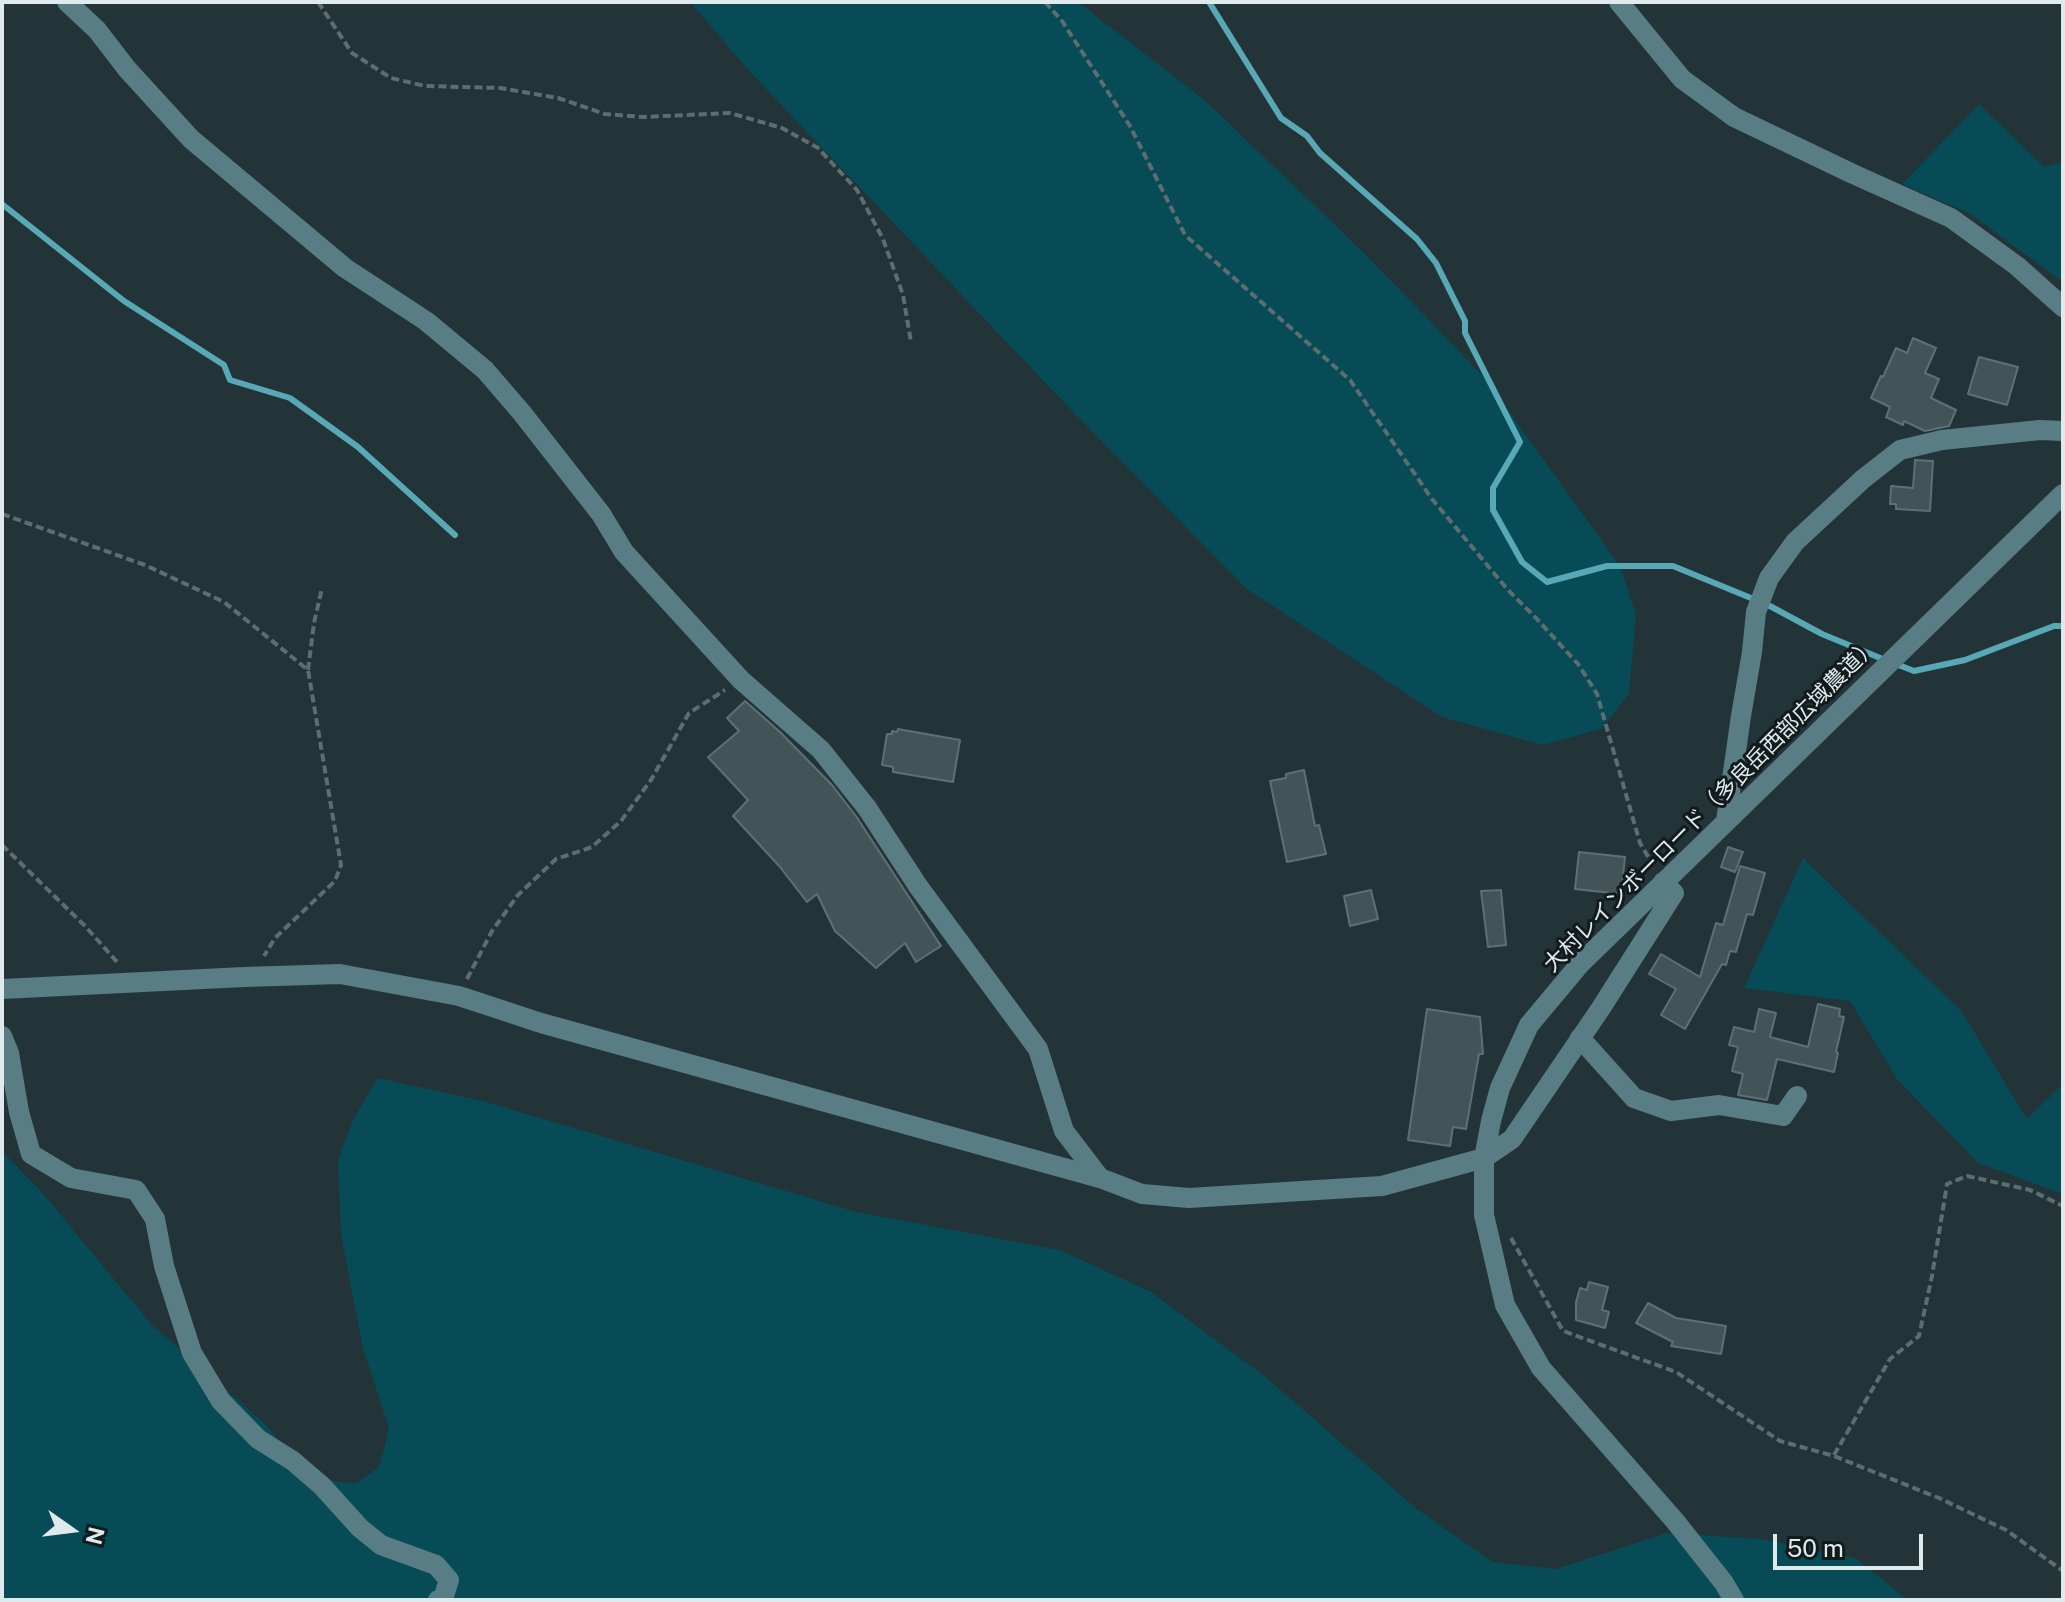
<!DOCTYPE html>
<meta charset="utf-8">
<style>
body{margin:0}
#map{position:relative;width:2065px;height:1602px;overflow:hidden;background:#223438;font-family:"Public Sans",sans-serif}
canvas{display:block}
.frame{position:absolute;inset:0;border:4px solid #dfeaec;pointer-events:none}
.north{position:absolute;left:32px;top:1490px;width:80px;height:80px;-webkit-text-stroke:6px #121a1c;paint-order:stroke;rotate:104deg;font-size:22px;font-weight:700;line-height:32px;text-align:center;color:#dfeaec}
.north::after{content:'';display:block;margin:auto;width:28px;height:36px;background:#dfeaec;clip-path:polygon(50% 0,100% 100%,50% 72%,0 100%)}
.scale{position:absolute;left:1773px;top:1534px;width:150px;height:36px;box-sizing:border-box;border:4px solid #dfeaec;border-top:0;padding-left:10px;font-size:24px;line-height:28px;white-space:nowrap;color:#dfeaec;-webkit-text-stroke:6px #121a1c;paint-order:stroke}
</style>
<div id="map">
<canvas width="2065" height="1602"></canvas>
<div class="frame"></div>
<div class="north">N</div>
<div class="scale">50 m</div>
</div>
<script>
const c = document.querySelector('canvas').getContext('2d');
c.lineJoin = 'round';
function paint(path, color) { c.fillStyle = color; c.fill(path, 'evenodd'); }
function stroke(path, color, width, dash) { c.strokeStyle = color; c.lineWidth = width; c.lineCap = dash ? 'butt' : 'round'; c.setLineDash(dash || []); c.stroke(path); }
function write(font, color, halo, rows, align = 'center') {
  c.font = font + ' "Public Sans","Noto Sans JP",sans-serif'; c.lineWidth = 6; c.setLineDash([]); c.textBaseline = 'middle'; c.strokeStyle = halo; c.fillStyle = color; for (const [text, x, y, turn = 0] of rows) {
    c.save(); c.translate(x, y); c.rotate((+turn || 0) * Math.PI / 180); c.textAlign = isNaN(turn) ? turn : align; if (halo) c.strokeText(text, 0, 0); c.fillText(text, 0, 0); c.restore();
  }
}
const green = new Path2D(`
 M 690,2 L 1078,2 L 1207,102 L 1367,256 L 1484,377 L 1620,566 L 1636,615 L 1629,694 L 1601,729 L 1543,745 L 1442,717 L 1247,589 L 1072,411 L 751,73 Z
 M 1979,104 L 2044,167 L 2063,162 L 2063,275 L 2060,280 L 1969,213 L 1902,184 Z
 M 1803,858 L 1962,1012 L 2027,1119 L 2063,1084 L 2063,1194 L 1978,1163 L 1897,1079 L 1850,1001 L 1744,988 Z
 M 378,1078 L 483,1101 L 857,1212 L 1060,1250 L 1151,1292 L 1267,1378 L 1418,1510 L 1493,1562 L 1556,1569 L 1667,1533 L 1762,1539 L 1855,1558 L 1908,1600 L 2,1600 L 2,1151 L 39,1189 L 152,1325 L 265,1424 L 311,1478 L 356,1484 L 379,1467 L 389,1429 L 363,1348 L 341,1235 L 338,1160 L 354,1118 Z`);
const stream = new Path2D(`
 M 1209,2 L 1281,118 L 1307,136 L 1320,153 L 1417,239 L 1436,263 L 1465,321 L 1465,333 L 1520,442 L 1493,488 L 1493,510 L 1522,562 L 1547,582 L 1607,566 L 1673,566 L 1768,605 L 1822,634 L 1885,660
 M 2,204 L 124,301 L 224,365 L 230,380 L 290,398 L 358,447 L 455,535
 M 1896,664 L 1914,671 L 1965,660 L 2054,626 L 2063,626`);
const building = new Path2D(`
 M 1913,338 L 1936,348 L 1925,373 L 1939,379 L 1931,398 L 1956,410 L 1949,426 L 1925,431 L 1904,421 L 1903,425 L 1886,417 L 1890,407 L 1871,398 L 1881,376 L 1883,377 L 1896,348 L 1907,353 Z
 M 1979,357 L 2018,367 L 2007,405 L 1968,394 Z
 M 1915,460 L 1933,461 L 1930,511 L 1896,509 L 1896,504 L 1890,504 L 1891,486 L 1913,488 Z
 M 745,701 L 780,732 L 832,785 L 856,816 L 941,946 L 916,962 L 905,943 L 876,968 L 835,931 L 817,894 L 807,902 L 780,867 L 733,816 L 748,800 L 708,757 L 739,731 L 727,718 Z
 M 898,729 L 960,740 L 953,782 L 893,772 L 893,767 L 882,765 L 887,734 L 892,734 L 892,731 L 897,732 Z
 M 1304,770 L 1315,826 L 1319,825 L 1326,854 L 1287,862 L 1270,781 L 1286,778 L 1286,774 Z
 M 1728,847 L 1743,852 L 1735,872 L 1721,867 Z
 M 1579,852 L 1625,857 L 1621,894 L 1575,889 Z
 M 1740,866 L 1765,873 L 1753,915 L 1747,914 L 1736,952 L 1730,951 L 1726,965 L 1722,964 L 1685,1029 L 1661,1015 L 1676,989 L 1649,974 L 1661,954 L 1700,977 L 1716,923 L 1723,925 Z
 M 1371,890 L 1378,919 L 1350,926 L 1344,896 Z
 M 1501,890 L 1506,945 L 1488,947 L 1481,891 Z
 M 1818,1004 L 1840,1009 L 1839,1016 L 1844,1017 L 1836,1052 L 1838,1053 L 1834,1072 L 1777,1059 L 1767,1100 L 1738,1095 L 1743,1074 L 1732,1071 L 1738,1047 L 1729,1045 L 1734,1027 L 1754,1032 L 1759,1009 L 1776,1013 L 1770,1037 L 1808,1047 Z
 M 1427,1009 L 1480,1017 L 1483,1054 L 1479,1054 L 1466,1129 L 1453,1127 L 1450,1146 L 1408,1140 Z
 M 1589,1282 L 1608,1287 L 1602,1310 L 1609,1312 L 1605,1328 L 1576,1320 L 1576,1302 L 1580,1288 L 1587,1290 Z
 M 1648,1303 L 1676,1318 L 1726,1326 L 1721,1354 L 1671,1346 L 1673,1342 L 1636,1323 Z`);
const path = new Path2D(`
 M 318,2 L 352,53 L 391,78 L 425,86 L 500,88 L 558,98 L 605,114 L 643,117 L 730,113 L 782,128 L 818,148 L 857,190 L 883,239 L 903,295 L 911,342
 M 1045,2 L 1062,21 L 1130,126 L 1185,235 L 1350,380 L 1432,499 L 1508,590 L 1535,617 L 1578,664 L 1597,694 L 1640,843 L 1653,865
 M 2,514 L 145,565 L 224,602 L 308,670 L 341,865 L 335,881 L 275,938 L 264,956
 M 308,670 L 314,623 L 322,588
 M 2,845 L 85,926 L 118,963
 M 467,979 L 492,931 L 518,895 L 556,859 L 592,847 L 621,821 L 651,780 L 689,713 L 725,690
 M 1511,1238 L 1563,1331 L 1676,1372 L 1780,1441 L 1834,1456 L 1939,1498 L 2006,1530 L 2063,1571
 M 1834,1455 L 1890,1359 L 1919,1336 L 1932,1276 L 1947,1184 L 1967,1176 L 2030,1190 L 2063,1206`);
const minor = new Path2D(`
 M 67,2 L 97,30 L 127,69 L 191,139 L 345,268 L 426,321 L 485,370 L 522,413 L 601,514 L 624,552 L 741,680 L 821,750 L 867,808 L 918,886 L 1038,1049 L 1064,1131 L 1100,1178
 M 1619,2 L 1682,79 L 1734,117 L 1853,174 L 1951,218 L 2017,266 L 2063,307
 M 1726,821 L 1741,716 L 1752,652 L 1756,612 L 1769,578 L 1795,542 L 1863,479 L 1900,450 L 1942,440 L 2040,430 L 2063,431
 M 2,989 L 244,977 L 340,974 L 459,996 L 541,1023 L 1100,1178 L 1142,1194 L 1189,1198 L 1382,1186 L 1484,1158 L 1512,1139 L 1601,1008 L 1674,893 L 1663,882
 M 2,1036 L 9,1053 L 19,1112 L 31,1154 L 71,1178 L 136,1190 L 155,1219 L 164,1266 L 192,1353 L 221,1401 L 258,1439 L 293,1461 L 322,1486 L 360,1528 L 381,1545 L 436,1565 L 449,1580 L 443,1599 L 438,1600
 M 1580,1038 L 1634,1098 L 1671,1111 L 1719,1105 L 1783,1116 L 1797,1096
 M 1734,1600 L 1724,1583 L 1675,1521 L 1541,1368 L 1505,1305 L 1484,1215 L 1484,1158 L 1491,1121 L 1500,1088 L 1529,1025 L 1580,964 L 2063,494`);
const streetNames = [
 ["大村レインボーロード（多良岳西部広域農道）",1711,805,-45]
];
paint(green, '#064b56');
stroke(stream, '#59a8b5', 6);
paint(building, '#425458');
stroke(building, '#5d7175', 2);
stroke(path, '#5e6d71', 4, [8, 4]);
stroke(minor, '#597d85', 20);
write('22px', '#dfeaec', '#121a1c', streetNames);
</script>
